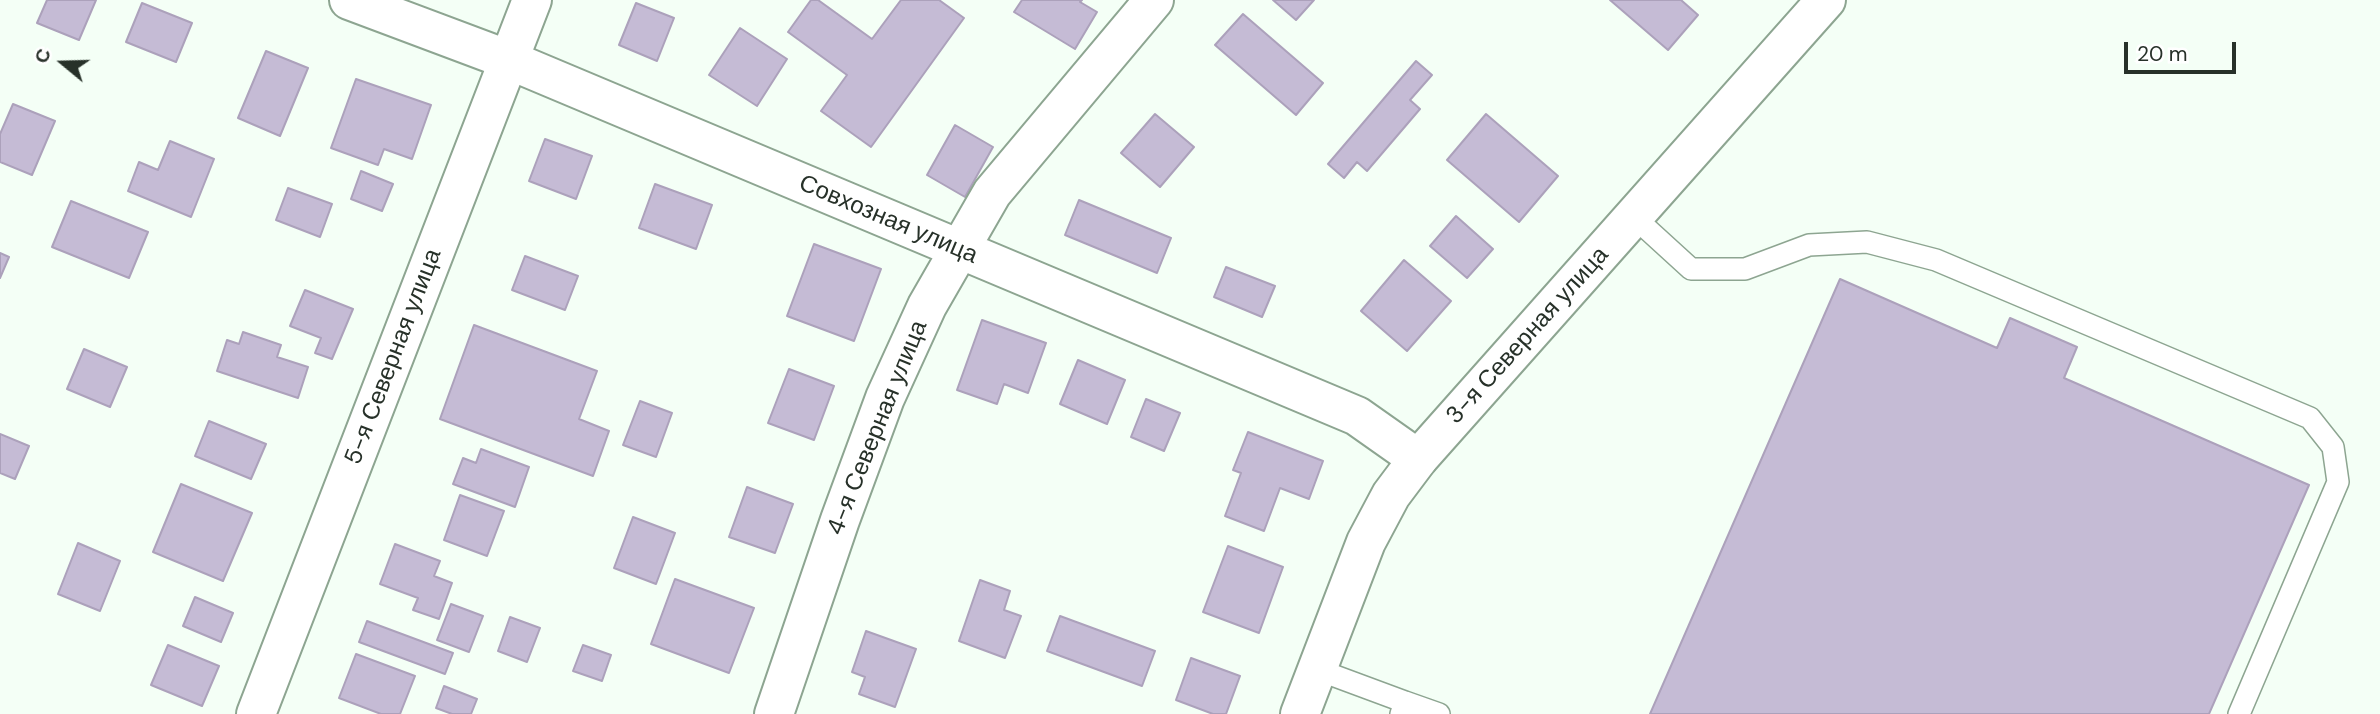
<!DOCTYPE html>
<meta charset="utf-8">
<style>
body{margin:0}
#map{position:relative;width:2380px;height:714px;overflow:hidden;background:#f4fff6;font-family:"DM Sans",sans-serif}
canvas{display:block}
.north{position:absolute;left:28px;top:28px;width:70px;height:70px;-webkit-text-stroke:5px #fff;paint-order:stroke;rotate:289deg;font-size:19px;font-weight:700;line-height:28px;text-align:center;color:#273129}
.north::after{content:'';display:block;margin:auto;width:24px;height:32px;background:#273129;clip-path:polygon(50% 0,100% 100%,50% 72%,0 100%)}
.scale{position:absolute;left:2124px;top:42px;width:112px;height:32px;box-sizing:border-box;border:4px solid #273129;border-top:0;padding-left:9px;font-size:21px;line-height:24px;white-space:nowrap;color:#273129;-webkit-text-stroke:5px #fff;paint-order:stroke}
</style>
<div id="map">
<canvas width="2380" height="714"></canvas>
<div class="north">С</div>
<div class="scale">20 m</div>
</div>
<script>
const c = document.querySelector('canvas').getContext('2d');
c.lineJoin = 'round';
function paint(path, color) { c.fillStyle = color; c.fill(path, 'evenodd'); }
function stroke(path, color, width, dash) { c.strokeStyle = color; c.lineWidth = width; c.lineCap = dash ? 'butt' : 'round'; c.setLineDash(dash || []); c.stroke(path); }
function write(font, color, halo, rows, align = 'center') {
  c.font = font + ' "DM Sans",sans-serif'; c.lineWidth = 7; c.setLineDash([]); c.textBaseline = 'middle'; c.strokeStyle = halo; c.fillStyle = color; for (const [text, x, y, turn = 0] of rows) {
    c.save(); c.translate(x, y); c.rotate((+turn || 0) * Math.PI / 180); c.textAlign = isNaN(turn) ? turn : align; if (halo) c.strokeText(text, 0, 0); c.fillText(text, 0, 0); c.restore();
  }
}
const building = new Path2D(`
 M 47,0 L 96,0 L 79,40 L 37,23 Z
 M 811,0 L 818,0 L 872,39 L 901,0 L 939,0 L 964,18 L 871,147 L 821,111 L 847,75 L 788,32 Z
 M 1022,0 L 1082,0 L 1080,2 L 1097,12 L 1075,49 L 1014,12 Z
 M 1273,0 L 1314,0 L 1296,20 Z
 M 1610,0 L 1681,0 L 1698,15 L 1668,50 Z
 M 142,3 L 192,23 L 176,62 L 126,42 Z
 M 636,3 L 674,18 L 657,61 L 619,45 Z
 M 1243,14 L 1323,83 L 1296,115 L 1215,45 Z
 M 740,28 L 787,59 L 757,106 L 709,75 Z
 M 266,51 L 308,68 L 280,136 L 238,118 Z
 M 1416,61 L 1432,75 L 1410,100 L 1420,109 L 1367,171 L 1357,162 L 1344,178 L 1328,164 Z
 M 356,79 L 431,105 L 412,159 L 384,149 L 378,165 L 331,148 Z
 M 13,104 L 55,121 L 32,175 L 0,162 L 0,134 Z
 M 1155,114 L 1194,147 L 1160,187 L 1121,153 Z
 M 1486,114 L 1558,176 L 1519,222 L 1447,160 Z
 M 955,125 L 993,147 L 965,197 L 927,175 Z
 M 545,139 L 592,156 L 576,199 L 529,181 Z
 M 170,141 L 214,159 L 191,217 L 128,191 L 139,162 L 158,170 Z
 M 361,171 L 393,184 L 382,211 L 351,199 Z
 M 655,184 L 712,205 L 696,249 L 639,228 Z
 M 288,188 L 332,204 L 320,237 L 276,220 Z
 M 1079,200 L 1171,238 L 1157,273 L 1065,235 Z
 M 71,201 L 148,232 L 129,278 L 52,247 Z
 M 1456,216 L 1493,249 L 1467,278 L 1430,246 Z
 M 814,244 L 881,269 L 854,341 L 787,316 Z
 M 0,253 L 9,257 L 0,278 Z
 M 525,256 L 578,276 L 565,310 L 512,290 Z
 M 1404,260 L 1451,301 L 1407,351 L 1361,311 Z
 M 1226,267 L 1275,286 L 1262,317 L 1214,297 Z
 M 1840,279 L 1997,348 L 2010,318 L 2077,347 L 2064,378 L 2309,485 L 2209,714 L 1650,714 Z
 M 305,290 L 353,309 L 332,359 L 315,353 L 321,338 L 290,326 Z
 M 982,320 L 1046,343 L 1028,393 L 1004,384 L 997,404 L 957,390 Z
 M 474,325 L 597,371 L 579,419 L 609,431 L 593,476 L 440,419 Z
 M 243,332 L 281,345 L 277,357 L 308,367 L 298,398 L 217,371 L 227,340 L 239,344 Z
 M 84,349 L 127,367 L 110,407 L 67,389 Z
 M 1078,360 L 1125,380 L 1107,424 L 1060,404 Z
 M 789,369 L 834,386 L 814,440 L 768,423 Z
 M 1146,399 L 1180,413 L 1164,451 L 1131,437 Z
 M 640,401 L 672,413 L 656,457 L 623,445 Z
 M 209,421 L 266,444 L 251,479 L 195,456 Z
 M 1248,432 L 1323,461 L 1309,499 L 1280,488 L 1264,531 L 1225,516 L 1241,473 L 1233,470 Z
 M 0,434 L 29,446 L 15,479 L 0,473 Z
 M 481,449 L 529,467 L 515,507 L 453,484 L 463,458 L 476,463 Z
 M 181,484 L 252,513 L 223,581 L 153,552 Z
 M 747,487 L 793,504 L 775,553 L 729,537 Z
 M 460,495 L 504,511 L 487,556 L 444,540 Z
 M 633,517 L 675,533 L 656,584 L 614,568 Z
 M 78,543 L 120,561 L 100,611 L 58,594 Z
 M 395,544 L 440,561 L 434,576 L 452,583 L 439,619 L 413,610 L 418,598 L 380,584 Z
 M 1228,546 L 1283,567 L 1259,633 L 1203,612 Z
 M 675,579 L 754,608 L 729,673 L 651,644 Z
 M 980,580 L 1010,591 L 1004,610 L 1021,616 L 1005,658 L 959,641 Z
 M 195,597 L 233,613 L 221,642 L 183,626 Z
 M 451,604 L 483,616 L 469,652 L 437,640 Z
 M 1060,616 L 1155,651 L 1142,686 L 1047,651 Z
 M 510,617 L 540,628 L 527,662 L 498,651 Z
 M 367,621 L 453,653 L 445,674 L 359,642 Z
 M 866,631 L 916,649 L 895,707 L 859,694 L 865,677 L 852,672 Z
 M 168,645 L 219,666 L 202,706 L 151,685 Z
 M 583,645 L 611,655 L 602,681 L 573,671 Z
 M 356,654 L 415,676 L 400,714 L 381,714 L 339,698 Z
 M 1191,658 L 1240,676 L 1226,714 L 1213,714 L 1176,700 Z
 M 444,686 L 477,699 L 471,714 L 452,714 L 436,708 Z`);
const service = new Path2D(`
 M 1634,217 L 1691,269 L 1745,269 L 1809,245 L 1867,242 L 1936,260 L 2310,418 L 2333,447 L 2338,482 L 2239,714
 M 1316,669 L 1405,702 L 1401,714
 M 1405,702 L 1439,714`);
const minor = new Path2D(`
 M 349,0 L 509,60 L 1357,416 L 1418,459
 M 774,714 L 840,520 L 885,398 L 927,306 L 992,193 L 1154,0`);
const tertiary = new Path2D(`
 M 256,714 L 532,0`);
const secondary = new Path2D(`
 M 1300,714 L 1366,542 L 1391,495 L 1418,459 L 1826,0`);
const streetNames = [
 ["Совхозная улица",888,220,23],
 ["3-я Северная улица",1528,336,-48],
 ["5-я Северная улица",394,357,-69],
 ["4-я Северная улица",878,428,-68]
];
paint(building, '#c5bbd5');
stroke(building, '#aca1bb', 2);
stroke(service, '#8da591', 24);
stroke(minor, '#8da591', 42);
stroke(tertiary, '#8da591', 42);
stroke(secondary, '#8da591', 42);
stroke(service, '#fff', 21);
stroke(minor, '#fff', 38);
stroke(tertiary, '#fff', 38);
stroke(secondary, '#fff', 38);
write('24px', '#273129', '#fff', streetNames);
</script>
